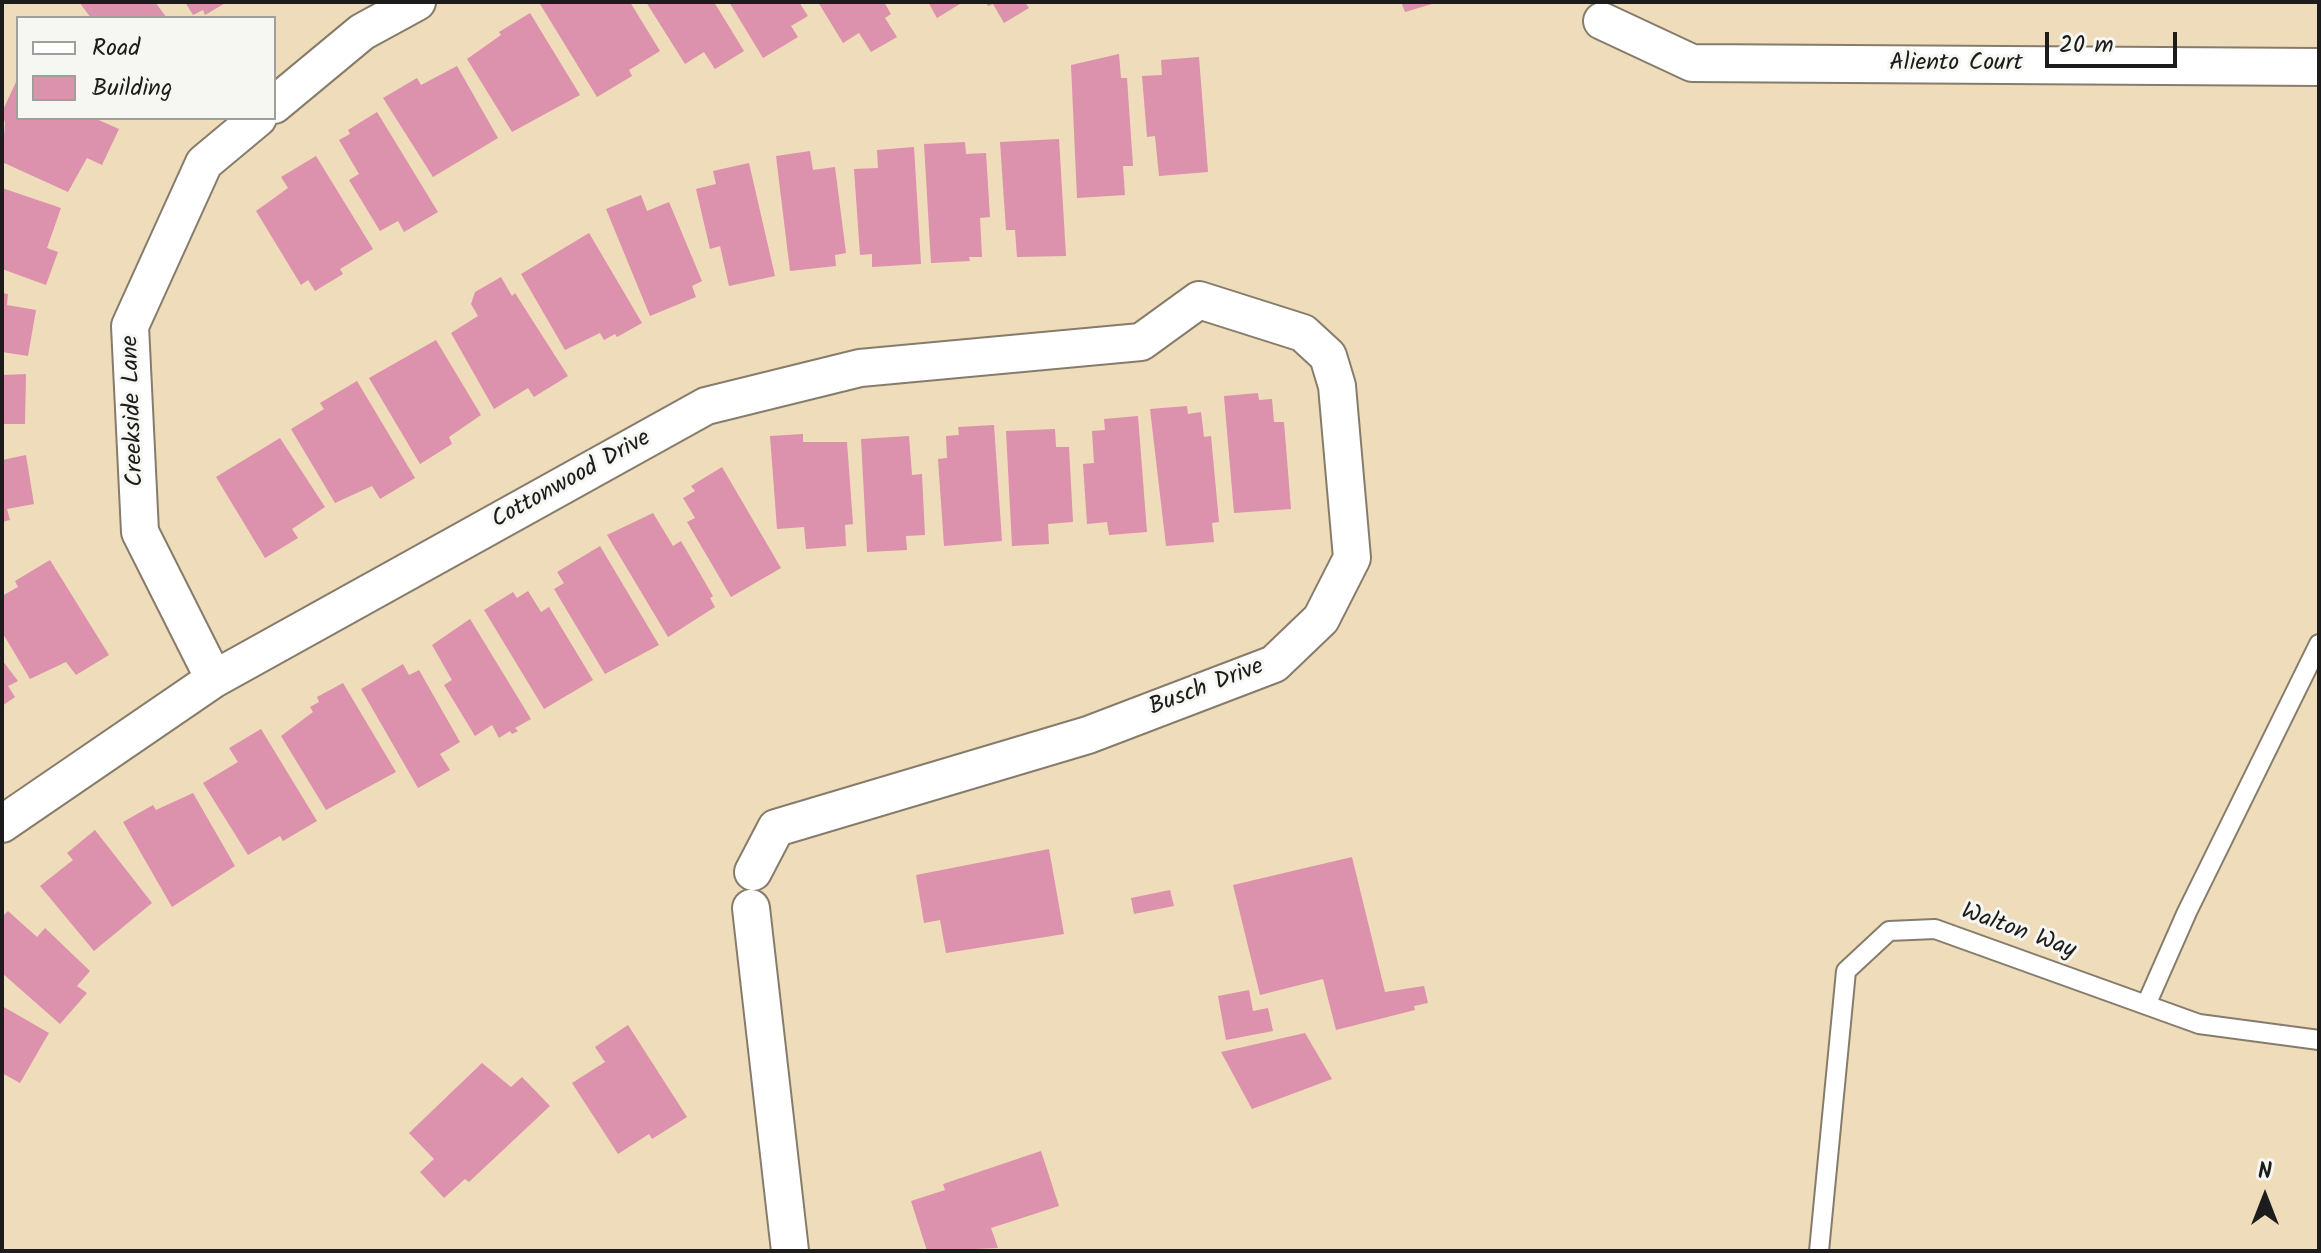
<!DOCTYPE html>
<style>
body{margin:0}
#map{position:relative;width:2321px;height:1253px;overflow:hidden;background:#efdcba;font-family:Kalam,sans-serif}
canvas{display:block}
.frame{position:absolute;inset:0;border:4px solid #1c1c1c;pointer-events:none}
.legend{position:absolute;left:16px;top:16px;width:260px;height:104px;box-sizing:border-box;background:#f6f6f2;border:2px solid #9f9f9c;margin:0;padding:10px 14px;list-style:none;font-size:24px;color:#1c1c1c}
.legend li{display:flex;align-items:center;gap:16px;height:40px}
.legend b{width:40px;border:2px solid #9f9f9c}
.north{position:absolute;left:2225px;top:1157px;width:80px;height:80px;-webkit-text-stroke:6px #f6f6f2;paint-order:stroke;rotate:0deg;font-size:22px;font-weight:700;line-height:32px;text-align:center;color:#1c1c1c}
.north::after{content:'';display:block;margin:auto;width:28px;height:36px;background:#1c1c1c;clip-path:polygon(50% 0,100% 100%,50% 72%,0 100%)}
.scale{position:absolute;left:2045px;top:32px;width:132px;height:36px;box-sizing:border-box;border:4px solid #1c1c1c;border-top:0;padding-left:10px;font-size:24px;line-height:28px;white-space:nowrap;color:#1c1c1c;-webkit-text-stroke:6px #f6f6f2;paint-order:stroke}
</style>
<div id="map">
<canvas width="2321" height="1253"></canvas>
<div class="frame"></div>
<ul class="legend">
<li><b style="height:10px;background:#fff"></b>Road</li>
<li><b style="height:22px;background:#dc91ac"></b>Building</li>
</ul>
<div class="north">N</div>
<div class="scale">20 m</div>
</div>
<script>
const c = document.querySelector('canvas').getContext('2d');
c.lineJoin = 'round';
function paint(path, color) { c.fillStyle = color; c.fill(path, 'evenodd'); }
function stroke(path, color, width, dash) { c.strokeStyle = color; c.lineWidth = width; c.lineCap = dash ? 'butt' : 'round'; c.setLineDash(dash || []); c.stroke(path); }
function write(font, color, halo, rows, align = 'center') {
  c.font = font + ' Kalam,sans-serif'; c.lineWidth = 6; c.setLineDash([]); c.textBaseline = 'middle'; c.strokeStyle = halo; c.fillStyle = color; for (const [text, x, y, turn = 0] of rows) {
    c.save(); c.translate(x, y); c.rotate((+turn || 0) * Math.PI / 180); c.textAlign = isNaN(turn) ? turn : align; if (halo) c.strokeText(text, 0, 0); c.fillText(text, 0, 0); c.restore();
  }
}
const building = new Path2D(`
 M 79,2 L 155,2 L 167,18 L 91,18 Z
 M 185,2 L 227,2 L 205,15 L 203,10 L 193,15 Z
 M 544,2 L 630,2 L 660,51 L 629,70 L 632,76 L 597,97 L 540,4 Z
 M 646,2 L 714,2 L 744,51 L 715,69 L 704,52 L 685,64 Z
 M 729,2 L 799,2 L 808,16 L 791,26 L 798,37 L 763,58 Z
 M 818,2 L 884,2 L 891,14 L 885,18 L 897,37 L 871,52 L 859,33 L 843,43 Z
 M 928,2 L 963,2 L 937,18 Z
 M 986,2 L 1025,2 L 1029,8 L 1004,23 L 993,4 L 988,6 Z
 M 1401,2 L 1435,2 L 1435,3 L 1405,12 Z
 M 530,13 L 580,95 L 512,132 L 467,59 L 501,35 L 499,32 Z
 M 1119,54 L 1121,78 L 1127,78 L 1133,166 L 1123,166 L 1125,195 L 1077,198 L 1071,65 Z
 M 1199,57 L 1208,172 L 1159,176 L 1155,136 L 1147,137 L 1142,76 L 1162,75 L 1161,60 Z
 M 457,66 L 498,138 L 433,177 L 383,98 L 417,78 L 421,85 Z
 M 16,82 L 18,118 L 94,118 L 119,129 L 102,165 L 87,158 L 68,192 L 2,162 L 5,123 L 2,112 Z
 M 377,112 L 438,212 L 404,232 L 398,221 L 380,231 L 349,180 L 359,174 L 339,140 L 350,134 L 348,130 Z
 M 1059,139 L 1066,256 L 1017,257 L 1015,230 L 1006,230 L 1000,142 Z
 M 965,142 L 966,154 L 986,153 L 990,217 L 980,218 L 982,257 L 969,257 L 970,261 L 931,263 L 924,144 Z
 M 914,147 L 921,264 L 872,267 L 872,254 L 860,255 L 854,169 L 878,168 L 877,150 Z
 M 810,151 L 813,170 L 835,167 L 846,253 L 835,255 L 836,266 L 790,271 L 776,156 Z
 M 316,156 L 373,249 L 340,269 L 343,274 L 315,291 L 308,280 L 301,285 L 256,211 L 288,188 L 281,177 Z
 M 749,163 L 775,276 L 729,286 L 720,246 L 710,249 L 696,189 L 716,184 L 713,171 Z
 M 2,188 L 61,208 L 47,248 L 58,252 L 46,285 L 2,269 Z
 M 641,195 L 647,211 L 669,202 L 702,281 L 692,286 L 696,297 L 650,316 L 606,209 Z
 M 589,233 L 642,323 L 617,337 L 615,334 L 604,340 L 600,333 L 565,350 L 521,274 Z
 M 501,277 L 512,296 L 515,293 L 568,376 L 534,397 L 528,388 L 494,409 L 451,333 L 478,316 L 471,304 L 475,292 Z
 M 2,293 L 8,294 L 7,305 L 36,310 L 28,356 L 2,352 Z
 M 436,340 L 481,415 L 449,437 L 452,444 L 420,464 L 369,378 Z
 M 26,374 L 25,424 L 2,424 L 2,375 Z
 M 357,381 L 415,478 L 380,499 L 372,486 L 335,503 L 291,429 L 324,409 L 320,403 Z
 M 1258,393 L 1259,400 L 1272,399 L 1274,422 L 1284,422 L 1291,509 L 1234,513 L 1224,396 Z
 M 1187,406 L 1188,414 L 1201,412 L 1204,437 L 1211,436 L 1219,522 L 1212,523 L 1214,542 L 1166,546 L 1150,409 Z
 M 1138,416 L 1147,532 L 1109,535 L 1107,522 L 1087,524 L 1083,464 L 1094,463 L 1092,431 L 1105,430 L 1104,419 Z
 M 994,425 L 1002,541 L 944,546 L 938,459 L 947,458 L 946,436 L 959,435 L 958,427 Z
 M 1055,429 L 1056,447 L 1069,447 L 1073,522 L 1048,524 L 1049,544 L 1012,546 L 1006,431 Z
 M 803,434 L 803,442 L 847,442 L 853,524 L 845,525 L 846,546 L 806,549 L 804,527 L 777,529 L 770,436 Z
 M 909,436 L 912,475 L 922,474 L 925,535 L 906,536 L 907,550 L 867,552 L 861,439 Z
 M 280,438 L 325,507 L 292,529 L 298,538 L 265,558 L 216,477 Z
 M 26,455 L 34,504 L 7,509 L 10,520 L 2,522 L 2,460 Z
 M 722,467 L 781,568 L 731,597 L 687,522 L 695,518 L 683,498 L 695,491 L 691,486 Z
 M 653,513 L 673,546 L 681,541 L 713,596 L 710,598 L 715,607 L 668,637 L 607,535 Z
 M 600,546 L 659,645 L 605,674 L 554,589 L 564,583 L 557,572 Z
 M 50,560 L 109,655 L 76,675 L 66,662 L 30,679 L 2,632 L 2,596 L 18,587 L 15,581 Z
 M 528,591 L 541,612 L 549,607 L 593,680 L 544,709 L 484,610 L 513,592 L 517,598 Z
 M 470,619 L 531,719 L 515,728 L 518,731 L 512,734 L 510,731 L 499,738 L 492,725 L 475,736 L 444,685 L 452,680 L 432,645 Z
 M 2,660 L 18,681 L 8,686 L 15,697 L 2,706 Z
 M 403,664 L 409,675 L 419,670 L 460,742 L 440,754 L 450,770 L 418,788 L 361,689 Z
 M 343,683 L 396,772 L 326,810 L 281,736 L 313,712 L 310,707 L 319,702 L 317,697 Z
 M 261,729 L 317,821 L 283,841 L 280,836 L 248,855 L 203,783 L 238,762 L 229,748 Z
 M 193,793 L 235,866 L 172,907 L 123,822 L 153,805 L 156,810 Z
 M 95,830 L 152,903 L 94,951 L 40,886 L 73,860 L 67,853 Z
 M 1049,849 L 1064,934 L 946,953 L 940,920 L 924,923 L 916,875 Z
 M 1352,857 L 1385,992 L 1424,986 L 1428,1003 L 1414,1006 L 1415,1010 L 1336,1030 L 1323,979 L 1260,995 L 1233,885 Z
 M 1170,890 L 1174,906 L 1134,914 L 1131,898 Z
 M 8,911 L 37,937 L 45,928 L 90,971 L 77,986 L 87,993 L 60,1024 L 2,973 L 2,917 Z
 M 1249,990 L 1253,1011 L 1268,1008 L 1273,1031 L 1226,1040 L 1218,996 Z
 M 2,1006 L 49,1033 L 20,1083 L 2,1073 Z
 M 628,1025 L 687,1117 L 652,1139 L 649,1134 L 618,1154 L 572,1083 L 605,1062 L 595,1047 Z
 M 1305,1033 L 1332,1079 L 1252,1109 L 1221,1052 Z
 M 482,1063 L 511,1087 L 522,1077 L 550,1106 L 469,1182 L 465,1179 L 444,1198 L 420,1172 L 434,1159 L 409,1133 Z
 M 1041,1151 L 1059,1206 L 991,1228 L 998,1248 L 927,1251 L 911,1201 L 945,1190 L 943,1184 Z`);
const service = new Path2D(`
 M 2146,1005 L 2187,912 L 2319,644
 M 1819,1251 L 1846,971 L 1889,931 L 1935,929 L 2199,1024 L 2319,1040`);
const minor = new Path2D(`
 M 1602,21 L 1692,63 L 2319,67
 M 274,105 L 362,32 L 417,2
 M 214,679 L 140,532 L 130,326 L 204,163 L 258,118
 M 2,824 L 214,679 L 706,406 L 860,368 L 1141,342 L 1199,300 L 1303,333 L 1328,356 L 1337,386 L 1352,558 L 1321,619 L 1274,664 L 1088,735 L 776,828 L 753,872
 M 751,908 L 790,1251`);
const streetNames = [
 ["Aliento Court",1956,65],
 ["Creekside Lane",135,411,-92],
 ["Cottonwood Drive",572,481,-29],
 ["Busch Drive",1207,689,-21],
 ["Walton Way",2018,933,20]
];
paint(building, '#dc91ac');
stroke(service, '#867c6b', 22);
stroke(minor, '#867c6b', 40);
stroke(service, '#fff', 18);
stroke(minor, '#fff', 36);
write('24px', '#1c1c1c', '#f6f6f2', streetNames);
</script>
